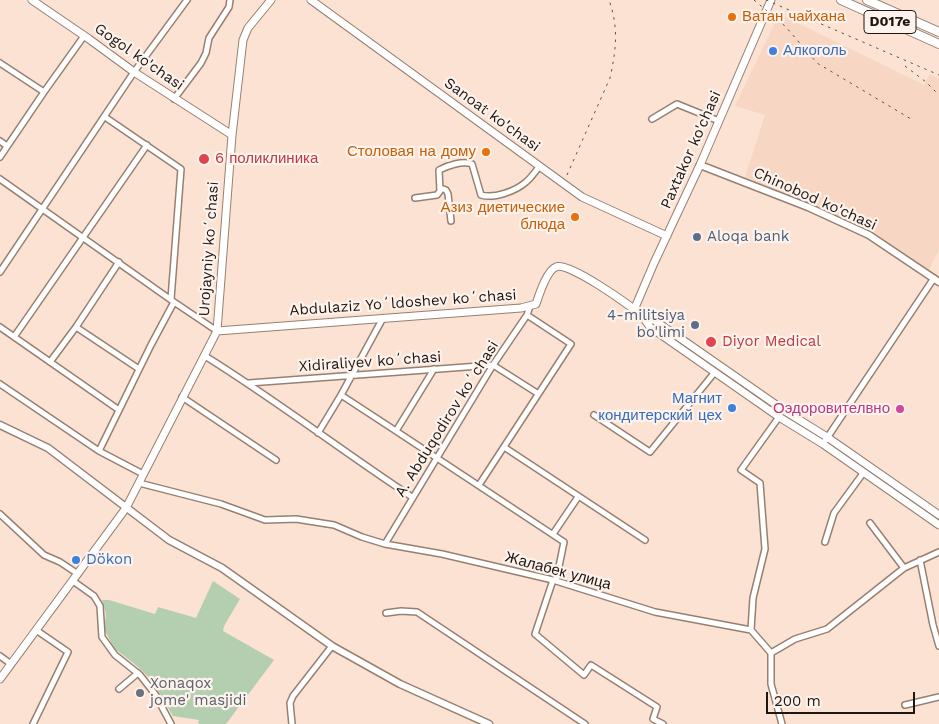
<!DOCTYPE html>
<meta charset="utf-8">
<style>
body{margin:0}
#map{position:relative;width:939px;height:724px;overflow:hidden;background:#fbe2d3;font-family:"Work Sans",sans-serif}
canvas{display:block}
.scale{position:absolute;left:766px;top:692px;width:149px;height:22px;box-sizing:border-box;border:2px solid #1f1611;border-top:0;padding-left:6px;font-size:15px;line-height:18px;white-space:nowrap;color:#1f1611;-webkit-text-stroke:4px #fdf2ec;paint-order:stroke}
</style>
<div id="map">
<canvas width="939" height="724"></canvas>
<div class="scale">200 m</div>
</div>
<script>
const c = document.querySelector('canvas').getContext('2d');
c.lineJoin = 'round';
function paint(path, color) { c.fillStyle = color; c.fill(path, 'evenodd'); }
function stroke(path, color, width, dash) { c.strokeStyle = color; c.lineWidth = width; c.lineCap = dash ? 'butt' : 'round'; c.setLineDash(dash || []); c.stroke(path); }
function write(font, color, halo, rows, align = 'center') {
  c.font = font + ' "Work Sans",sans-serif'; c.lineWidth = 4.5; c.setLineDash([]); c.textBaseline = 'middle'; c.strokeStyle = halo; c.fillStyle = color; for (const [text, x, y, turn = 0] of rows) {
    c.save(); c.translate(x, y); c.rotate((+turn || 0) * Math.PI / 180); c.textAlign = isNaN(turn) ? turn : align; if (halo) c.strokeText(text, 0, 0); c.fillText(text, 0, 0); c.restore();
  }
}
const built = new Path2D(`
 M 779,14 L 924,85 L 930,74 L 939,79 L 939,250 L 929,270 L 872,231 L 745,177 L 765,115 L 735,106 Z`);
const green = new Path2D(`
 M 213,581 L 240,599 L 224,626 L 223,631 L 274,660 L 226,724 L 200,724 L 198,723 L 199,720 L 173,716 L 151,679 L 137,666 L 114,648 L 104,629 L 106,614 L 102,600 L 109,600 L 155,614 L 158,607 L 196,618 Z`);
const minor = new Path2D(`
 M 0,63 L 44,92
 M 174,99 L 201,63 L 206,53 L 209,38 L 229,7 L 230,0
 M 105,117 L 181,169 L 171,299
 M 652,119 L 677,104 L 719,121
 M 0,141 L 7,146
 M 0,157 L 44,92 L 84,36
 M 0,179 L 174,302 L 151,345 L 99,451
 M 440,188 L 446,190 L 448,194 L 451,221
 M 415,198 L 437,195 L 440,191 L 439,170 C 447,166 463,160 472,164 L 481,195 C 494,199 516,191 526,182 C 531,178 535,172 539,167
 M 0,272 L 134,72 L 187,0
 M 174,302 L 217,331
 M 0,327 L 119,410
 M 76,327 L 139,369
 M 14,337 L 147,145
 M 205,356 C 276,400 342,451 412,497
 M 50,362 L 76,327 L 119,262
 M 249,383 L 493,365 L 537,393
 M 0,384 L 99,451 L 143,474
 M 341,395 L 396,431 L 434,369
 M 182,397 L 276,460
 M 594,415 L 650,452 L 715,372
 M 396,431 L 564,542 L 556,581
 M 318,433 L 341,395 L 383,318
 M 823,444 L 934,278
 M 504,447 L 645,540
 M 139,483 L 221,504 L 265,520 L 296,519 L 334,525 L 362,537 L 385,544 L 442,554 L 553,580 L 655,612 L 751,630 L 771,653 L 795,639 L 827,629 L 904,568 L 939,552
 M 479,485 L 571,344 L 527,315
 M 0,514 L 44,555 L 60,562 L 78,574
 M 870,523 L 904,568
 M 553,534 L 578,497
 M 825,542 L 834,513 L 864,472
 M 385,544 L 493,365 L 527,315 L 530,306
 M 920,560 L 933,625 L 939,646
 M 553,580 L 535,634 L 584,675 L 591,665 L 657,707 L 653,719 L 663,724
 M 73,581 L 94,596 L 100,606 L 102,637 L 115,655 L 140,675 L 155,694 L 171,724
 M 386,613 L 401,611 L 417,612 L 585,724
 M 751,630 L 753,598 L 765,549 L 760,483 L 741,470 L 779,417
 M 771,653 L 771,684 L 782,724
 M 0,656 L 11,664
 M 119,689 L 138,673
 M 905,705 L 939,697
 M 33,724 L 68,652 L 36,630
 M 292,724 L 290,703 L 293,696 L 332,646`);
const tertiary = new Path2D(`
 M 700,165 L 808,207 L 869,235 L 939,282
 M 0,425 L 48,448 L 169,540 L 222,568 L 332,646 L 400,684 L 489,724`);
const secondary = new Path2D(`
 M 32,0 L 89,39 L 134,72 L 232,135
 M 311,0 L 582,197 L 667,236
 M 634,310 L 654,263 L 700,165 L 771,0
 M 643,317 L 654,320 L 785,411 L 827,437 L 939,515
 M 217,331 L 521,308 L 536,304 C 539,295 547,270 556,267 C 568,261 633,307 643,317 C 645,320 648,324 650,327 L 779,417 L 823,444 L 939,525
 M 0,679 L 126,508 L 217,331 L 232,135 L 243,40 L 248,28 L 271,0`);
const primary = new Path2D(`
 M 841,0 L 939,44
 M 867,0 L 939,32`);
const rail = new Path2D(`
 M 754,0 L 785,26 L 817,63 L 911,119
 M 766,0 L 939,75
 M 905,66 L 926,82 L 939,95
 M 567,175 L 610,78 C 616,50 619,28 609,0`);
const markers = [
 [732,17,5,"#e8710a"],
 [773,51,5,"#3f7fe0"],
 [486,152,5,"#e8710a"],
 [204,159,6,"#e0444e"],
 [575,217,5,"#e8710a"],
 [697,237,5,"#5c6f8a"],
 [695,325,5,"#5c6f8a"],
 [711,342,6,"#e0444e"],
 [732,408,5,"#3f7fe0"],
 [900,409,5,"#d1479c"],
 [76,560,5,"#3f7fe0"],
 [140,693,5,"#6b7280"]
];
const shields = [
 [890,22,52]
];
const shieldNames = [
 ["D017e",890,22]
];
const foodNames = [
 ["Ватан чайхана",742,17,"left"],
 ["Столовая на дому",476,152],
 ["Азиз диетические",565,208],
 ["блюда",565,225]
];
const shopNames = [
 ["Алкоголь",783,51],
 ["Магнит",722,399,"right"],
 ["кондитерский цех",722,416,"right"],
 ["Dökon",86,560]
];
const streetNames = [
 ["Gogol ko'chasi",139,57,35],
 ["Sanoat ko'chasi",492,115,36],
 ["Paxtakor ko'chasi",691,150,-66],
 ["Chinobod ko'chasi",815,199,24],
 ["Urоjayniy koʻchasi",209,249,-86],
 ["Abdulaziz Yoʻldoshev koʻchasi",403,303,-4],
 ["Xidiraliyev koʻchasi",370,362,-4],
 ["A. Abduqodirov koʻchasi",447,419,-58],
 ["Жалабек улица",558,571,15]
];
const healthNames = [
 ["6 поликлиника",215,159],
 ["Diyor Medical",722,342]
];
const serviceNames = [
 ["Aloqa bank",707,237],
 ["4-militsiya",685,316,"right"],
 ["bo'limi",685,333,"right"]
];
const hotelNames = [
 ["Оэдоровителвно",890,409]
];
const worshipNames = [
 ["Xonaqox",150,684],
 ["jome' masjidi",150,701]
];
paint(built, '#f7d7c3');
paint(green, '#b4ceb0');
stroke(minor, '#978072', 8);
stroke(tertiary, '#978072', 9);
stroke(secondary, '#978072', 9);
stroke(primary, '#978072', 10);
stroke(minor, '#fff', 5);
stroke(tertiary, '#fff', 6);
stroke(secondary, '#fff', 7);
stroke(primary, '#fff', 8);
stroke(rail, '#5e5048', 1, [2.5, 5]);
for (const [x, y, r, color] of markers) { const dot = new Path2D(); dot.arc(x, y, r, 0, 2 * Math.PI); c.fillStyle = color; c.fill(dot); stroke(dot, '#fdf2ec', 2); }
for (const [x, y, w] of shields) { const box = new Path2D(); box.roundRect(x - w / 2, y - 11.5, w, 23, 4); c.fillStyle = '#fdf2ec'; c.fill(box); stroke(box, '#1f1611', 1); }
write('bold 14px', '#1f1611', null, shieldNames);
write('15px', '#c56008', '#fdf2ec', foodNames, 'right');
write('15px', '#366cbe', '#fdf2ec', shopNames, 'left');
write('15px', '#1f1611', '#fdf2ec', streetNames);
write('15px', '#be3a42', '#fdf2ec', healthNames, 'left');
write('15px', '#4e5e75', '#fdf2ec', serviceNames, 'left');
write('15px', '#b23c85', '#fdf2ec', hotelNames, 'right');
write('15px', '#5b616d', '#fdf2ec', worshipNames, 'left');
</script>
